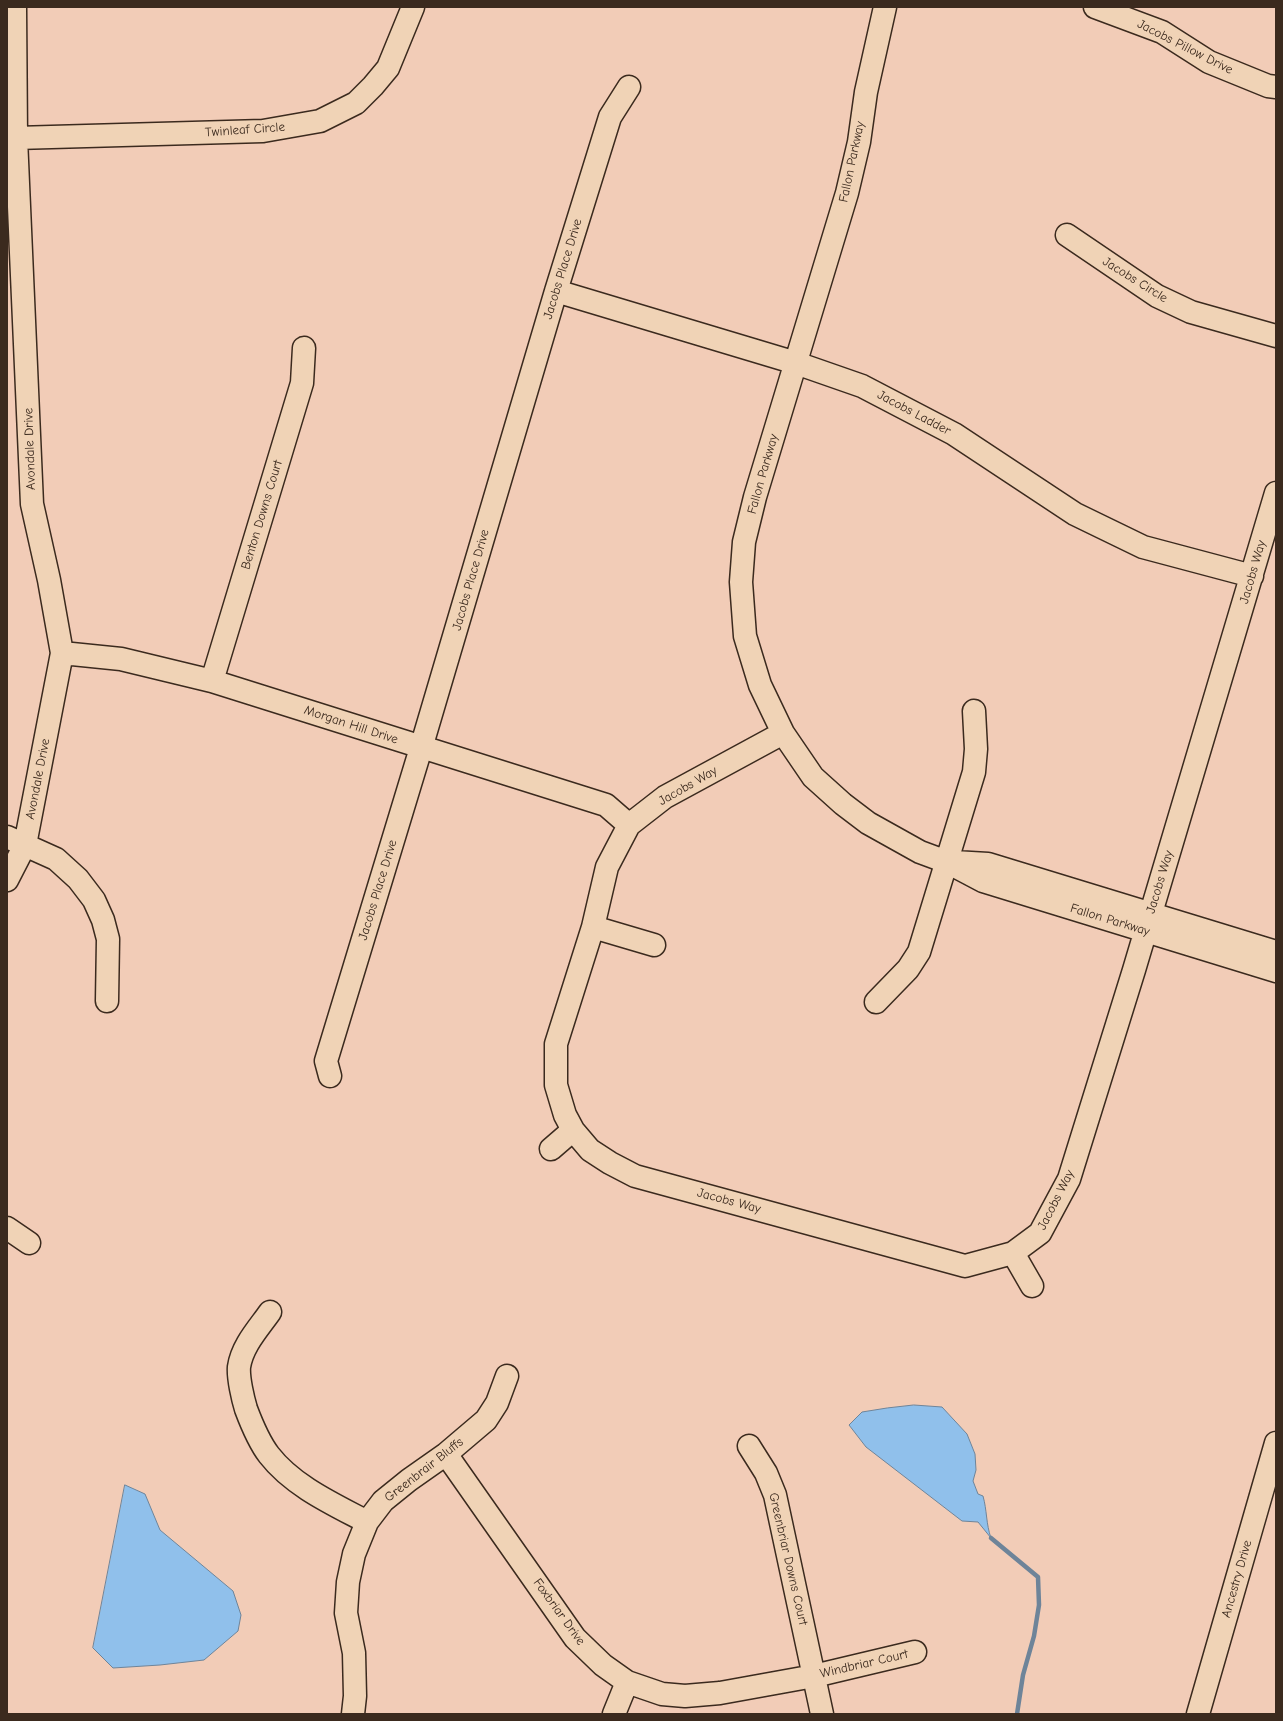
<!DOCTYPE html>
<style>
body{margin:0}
#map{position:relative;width:1283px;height:1721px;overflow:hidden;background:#f2ccb7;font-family:"Comic Neue",sans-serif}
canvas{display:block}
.frame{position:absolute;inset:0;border:8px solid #3b2a1e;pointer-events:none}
</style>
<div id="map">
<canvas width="1283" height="1721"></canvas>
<div class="frame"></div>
</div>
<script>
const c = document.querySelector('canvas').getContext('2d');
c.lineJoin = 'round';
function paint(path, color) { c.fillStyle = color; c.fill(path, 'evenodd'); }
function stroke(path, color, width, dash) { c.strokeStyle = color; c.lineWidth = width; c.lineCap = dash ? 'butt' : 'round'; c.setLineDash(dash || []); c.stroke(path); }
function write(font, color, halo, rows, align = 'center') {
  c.font = font + ' "Comic Neue",sans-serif'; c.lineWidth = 4; c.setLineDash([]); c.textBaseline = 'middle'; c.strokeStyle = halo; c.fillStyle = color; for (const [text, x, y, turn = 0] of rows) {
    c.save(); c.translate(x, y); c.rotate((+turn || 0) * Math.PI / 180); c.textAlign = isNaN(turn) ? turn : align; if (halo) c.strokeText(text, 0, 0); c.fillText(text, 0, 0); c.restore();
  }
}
const water = new Path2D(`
 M 914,1405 L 942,1407 L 967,1434 L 975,1454 L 976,1470 L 973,1481 L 978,1494 L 983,1496 C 987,1510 986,1524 991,1538 L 978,1522 L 962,1521 L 866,1447 L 849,1425 L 862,1412 L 887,1408 Z
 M 125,1485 L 145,1494 L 160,1530 L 233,1591 L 241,1615 L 238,1631 L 204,1660 L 160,1665 L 113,1668 L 93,1648 Z`);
const stream = new Path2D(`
 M 991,1538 L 1038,1577 L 1039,1605 L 1034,1636 L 1023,1675 L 1017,1714`);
const minor = new Path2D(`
 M 885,7 L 866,92 L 859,142 L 847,193 L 755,497 L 744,542 L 741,582 L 745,636 L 760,685 L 783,733 L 813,777 L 843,804 L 868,823 L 920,852 L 947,862 L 983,881 L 1276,971
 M 1095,7 L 1162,32 L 1209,62 L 1268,86 L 1276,87
 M 16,138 L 263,131 L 320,121 L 356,103 L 373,86 L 388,68 L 413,7
 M 1067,235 L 1157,296 L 1191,312 L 1276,336
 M 556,291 L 796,363 L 862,386 L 954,434 L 1075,514 L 1143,547 L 1252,576
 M 62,653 L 121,659 L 212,681 L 606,805 L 629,825
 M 212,681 L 302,383 L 304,348
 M 783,733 L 665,797 L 629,825 L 607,867 L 593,927 L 556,1044 L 556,1085 L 565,1115 L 573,1130 L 590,1150 L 610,1163 L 635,1176 L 965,1266 L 1013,1253 L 1040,1233 L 1069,1179 L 1134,970 L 1276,493
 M 7,837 L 56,859 L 78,879 L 94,900 L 103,920 L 108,939 L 107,1001
 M 954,862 L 988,864 L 1276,952
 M 7,880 L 25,845 L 62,653 L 49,580 L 32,504 L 16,138 L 15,7
 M 593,927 L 654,945
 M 876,1002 L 908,969 L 919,952 L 974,772 L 976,749 L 974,711
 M 330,1076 L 326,1061 L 421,748 L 556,291 L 610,117 L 629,87
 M 551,1149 L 573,1130
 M 7,1228 L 29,1243
 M 1013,1253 L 1032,1286
 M 270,1312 C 258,1329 242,1346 239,1367 C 238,1378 243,1399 246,1409 C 252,1425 259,1442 269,1455 C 293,1486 333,1504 367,1522
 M 749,1446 L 766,1473 L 775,1495 L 822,1714
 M 446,1454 L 575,1638 L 603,1665 L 627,1682 L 662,1694 L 685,1696 L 720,1693 L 814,1676 L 915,1652
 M 353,1714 L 355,1696 L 354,1653 L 346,1613 L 348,1582 L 354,1554 L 367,1522 L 383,1501 L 409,1480 L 446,1454 L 486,1420 L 497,1403 L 507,1376
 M 614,1714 L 627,1682
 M 1198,1714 L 1276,1443`);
const streetNames = [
 ["Jacobs Pillow Drive",1185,47,27],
 ["Twinleaf Circle",245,130,-4],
 ["Fallon Parkway",852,162,-78],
 ["Jacobs Place Drive",563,269,-73],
 ["Jacobs Circle",1135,280,32],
 ["Jacobs Ladder",914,413,28],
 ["Avondale Drive",30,449,-92],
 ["Fallon Parkway",763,474,-74],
 ["Benton Downs Court",262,515,-73],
 ["Jacobs Way",1253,572,-74],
 ["Jacobs Place Drive",471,580,-74],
 ["Morgan Hill Drive",351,725,18],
 ["Avondale Drive",38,779,-79],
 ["Jacobs Way",688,786,-30],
 ["Jacobs Way",1160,882,-73],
 ["Jacobs Place Drive",378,890,-73],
 ["Fallon Parkway",1110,920,17],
 ["Jacobs Way",1056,1200,-63],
 ["Jacobs Way",729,1201,15],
 ["Greenbrair Bluffs",424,1470,-38],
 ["Greenbriar Downs Court",788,1559,77],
 ["Ancestry Drive",1237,1579,-74],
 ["Foxbriar Drive",559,1612,54],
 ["Windbriar Court",864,1664,-13]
];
paint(water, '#90c0eb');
stroke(water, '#6e8499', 1);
stroke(stream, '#6e8499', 4.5);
stroke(minor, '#3b2a1e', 25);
stroke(minor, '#f0d3b6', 22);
write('13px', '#3b2a1e', '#f0d3b6', streetNames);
</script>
